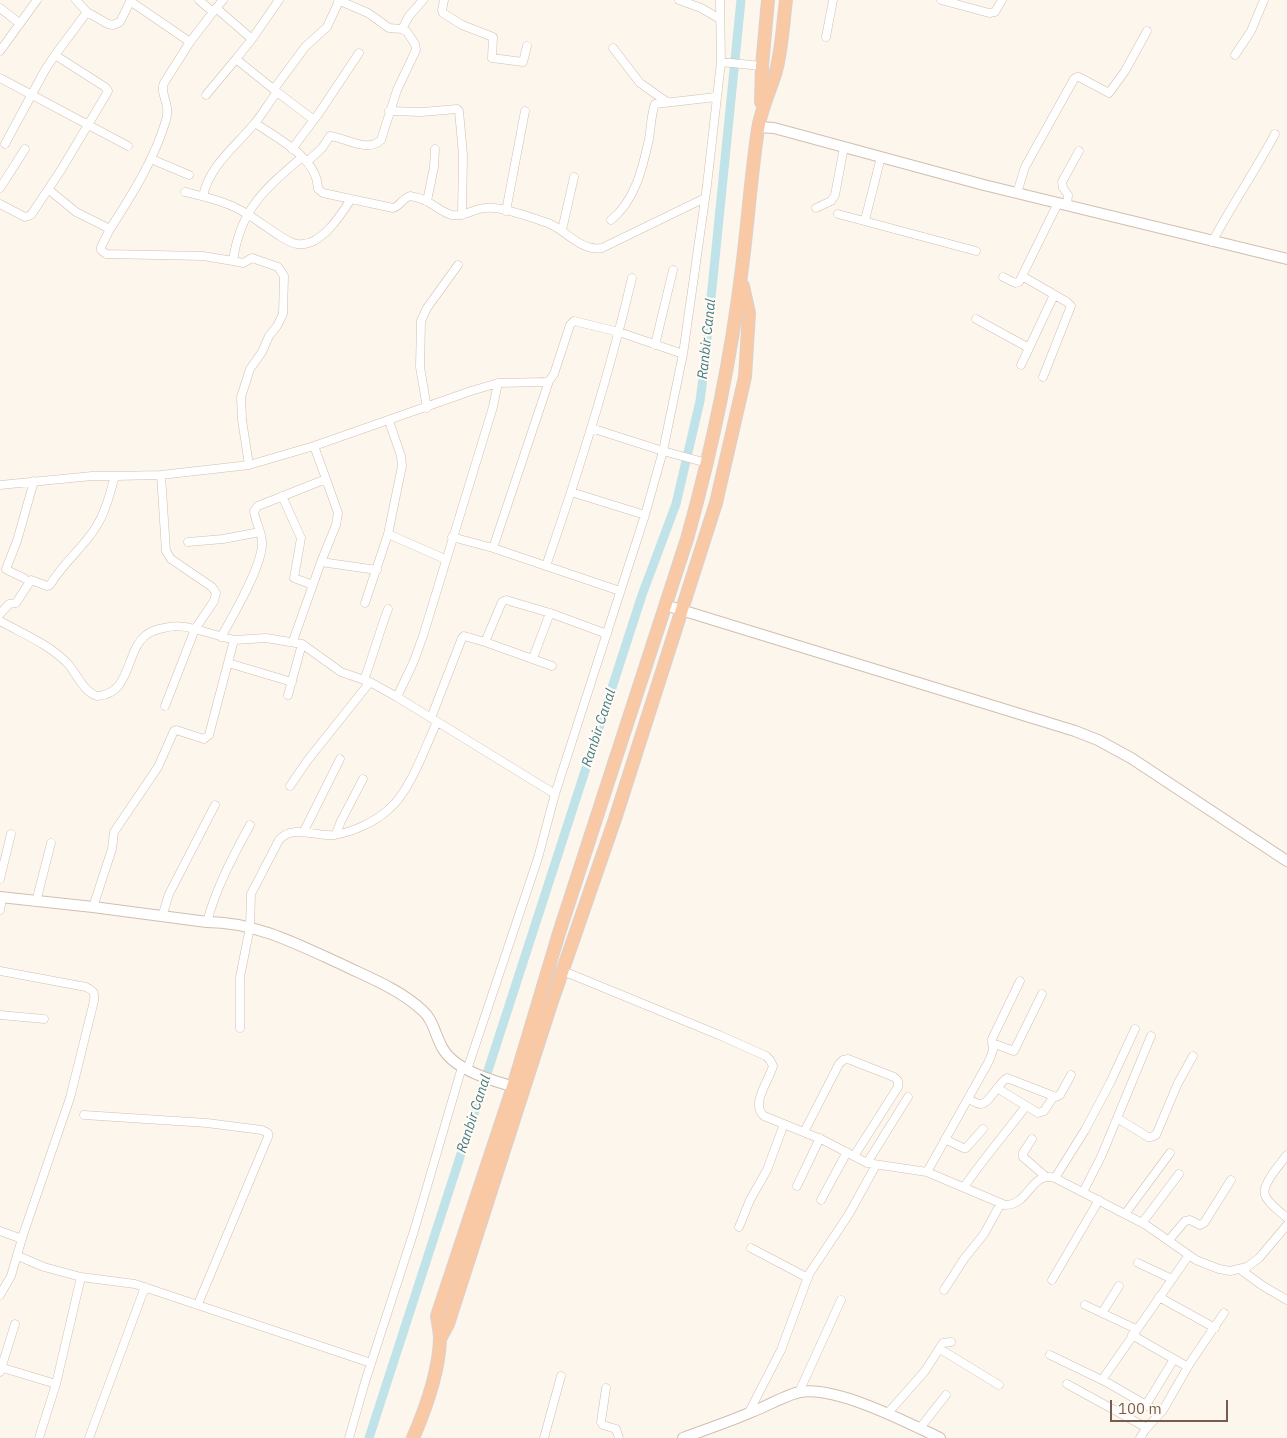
<!DOCTYPE html>
<style>
body{margin:0}
#map{position:relative;width:1287px;height:1438px;overflow:hidden;background:#fdf6ec;font-family:"IBM Plex Sans",sans-serif}
canvas{display:block}
.scale{position:absolute;left:1110px;top:1400px;width:118px;height:22px;box-sizing:border-box;border:2px solid #7a5c4d;border-top:0;padding-left:6px;font-size:15px;line-height:18px;white-space:nowrap;color:#7a5c4d;-webkit-text-stroke:4px #fffaf3;paint-order:stroke}
</style>
<div id="map">
<canvas width="1287" height="1438"></canvas>
<div class="scale">100 m</div>
</div>
<script>
const c = document.querySelector('canvas').getContext('2d');
c.lineJoin = 'round';
function stroke(path, color, width, dash) { c.strokeStyle = color; c.lineWidth = width; c.lineCap = dash ? 'butt' : 'round'; c.setLineDash(dash || []); c.stroke(path); }
function write(font, color, halo, rows, align = 'center') {
  c.font = font + ' "IBM Plex Sans",sans-serif'; c.lineWidth = 4.5; c.setLineDash([]); c.textBaseline = 'middle'; c.strokeStyle = halo; c.fillStyle = color; for (const [text, x, y, turn = 0] of rows) {
    c.save(); c.translate(x, y); c.rotate((+turn || 0) * Math.PI / 180); c.textAlign = isNaN(turn) ? turn : align; if (halo) c.strokeText(text, 0, 0); c.fillText(text, 0, 0); c.restore();
  }
}
const canal = new Path2D(`
 M 369,1438 L 642,595 L 676,504 L 700,401 L 703,378 L 741,0`);
const minor = new Path2D(`
 M 199,0 L 213,12 L 223,0
 M 444,0 L 442,10 L 443,13 L 462,25 L 493,37 L 492,58 L 523,62 L 527,46
 M 679,0 L 701,8 L 720,19
 M 941,0 L 989,13 L 995,12 L 1002,0
 M 130,1 L 190,42
 M 0,8 L 19,23
 M 87,12 L 108,24 L 113,25 L 120,22 L 131,0
 M 402,29 L 409,16 L 423,0
 M 826,37 L 833,0
 M 252,39 L 279,0
 M 613,48 L 640,83 L 667,102
 M 0,51 L 37,0
 M 1235,55 L 1251,31 L 1264,0
 M 721,62 L 762,66
 M 0,78 L 128,146
 M 274,89 L 305,47 L 327,27 L 339,1
 M 277,92 L 314,120
 M 206,95 L 236,59
 M 389,111 L 422,112 L 457,109 L 459,111 L 463,155 L 462,215
 M 255,123 C 278,139 318,158 318,189 L 323,193 L 393,208 C 400,206 403,198 410,196 C 416,197 423,199 428,202 C 436,206 443,213 452,215 C 464,217 473,209 485,208 C 502,206 532,218 548,223 C 566,230 581,252 602,248 L 705,198
 M 5,144 L 45,70 L 55,55
 M 292,149 L 319,113 L 359,53
 M 151,159 L 189,175
 M 307,162 L 322,148 L 330,136 C 346,138 367,153 381,140 L 397,90 L 416,50 L 415,44 L 407,32 L 402,29 L 389,28 L 368,13 L 338,0
 M 0,188 L 25,149
 M 48,189 L 76,212 L 110,229 C 132,195 155,158 166,120 C 171,103 159,94 164,83 L 190,42 L 213,12
 M 185,192 C 206,197 229,202 247,214 C 260,221 284,242 297,244 C 320,248 341,215 351,199
 M 1017,193 L 1025,167 L 1074,79 L 1077,77 L 1079,77 L 1109,93 L 1125,71 L 1147,31
 M 203,196 C 209,166 236,146 254,124 C 263,114 269,102 277,92 L 236,59 L 252,39 L 216,8
 M 427,201 L 434,167 L 435,149
 M 0,204 L 25,217 L 31,215 L 61,170 L 107,93 L 108,91 L 105,87 L 55,55 L 87,12 L 76,0
 M 1067,205 L 1068,195 L 1063,188 L 1062,182 L 1079,151
 M 816,208 L 831,201 L 835,195 L 844,147
 M 506,211 L 525,111
 M 838,214 L 976,251
 M 611,220 C 635,201 643,167 649,139 C 651,128 651,114 655,104 L 716,97
 M 865,220 L 881,157
 M 110,229 L 101,247 L 101,250 L 106,254 L 203,256 L 233,261 C 240,209 265,189 302,157
 M 562,230 L 574,177
 M 1212,242 C 1232,205 1255,171 1275,134
 M 233,261 L 243,263 L 252,258 L 278,267 L 284,276 L 283,314 L 277,326 L 269,336 L 262,352 L 250,369 L 241,397 L 242,420 L 249,465
 M 1022,276 L 1067,302 L 1071,306 L 1043,377
 M 1003,277 L 1015,283 L 1019,282 L 1058,203
 M 976,319 L 1029,348
 M 655,345 L 673,270
 M 683,354 L 707,185 L 721,62 L 720,0
 M 1021,365 L 1054,295
 M 427,408 L 420,367 L 421,321 L 427,308 L 458,265
 M 161,475 L 166,551 L 171,559 L 212,587 L 216,593 L 214,601 L 195,629 L 234,640 L 266,638 L 302,644 L 341,672 L 370,682 L 397,697 L 555,794
 M 0,485 L 92,476 L 115,476
 M 571,492 L 645,515
 M 282,496 L 301,538 L 294,578 L 313,585
 M 388,534 L 445,559
 M 452,537 L 493,548 L 620,591
 M 188,542 L 223,539 L 260,532
 M 493,548 L 549,381
 M 321,562 L 336,525 L 338,513 L 326,479
 M 546,566 C 579,471 609,376 632,278
 M 24,578 L 9,571 L 6,569 L 17,541 L 34,481
 M 365,603 L 388,534 L 402,466 L 401,456 L 389,421
 M 0,614 L 9,604 L 16,603 L 31,580 L 47,586 L 50,585 C 63,563 83,548 96,527 C 106,511 110,493 115,476 L 161,475 L 249,465 L 314,446 L 471,391 L 498,383 L 545,382 L 549,381 L 554,374 L 570,325 L 574,321 L 619,332 L 683,354 L 663,451 L 707,463
 M 0,621 C 23,634 51,645 69,665 C 77,675 84,692 97,696 C 132,694 125,651 146,635 C 151,631 158,629 164,628 C 175,625 184,626 195,629 L 165,706
 M 221,637 C 233,616 261,568 262,545 C 263,533 255,522 254,511 L 258,506 L 326,479 L 314,446
 M 293,641 L 321,562 L 377,570
 M 485,642 L 502,602 L 506,600 L 550,613 L 607,634
 M 533,658 L 550,613
 M 228,663 L 292,682
 M 364,680 C 373,656 379,633 388,609
 M 288,695 L 302,644
 M 397,697 L 414,661 L 423,636 L 493,407 L 498,383
 M 431,718 L 462,638 L 464,636 L 485,642 L 552,666
 M 290,786 L 307,761 L 370,682
 M 304,831 L 340,759
 M 336,834 L 341,821 L 363,779
 M 0,879 L 11,834
 M 36,902 L 51,843
 M 93,907 L 112,849 L 114,832 L 158,767 L 174,731 L 176,730 L 204,739 L 209,735 L 234,640
 M 0,910 L 2,898
 M 162,917 L 169,894 L 215,805
 M 207,922 C 216,888 233,856 250,825
 M 0,971 L 86,987 C 94,991 95,993 94,1001 L 70,1098 L 23,1235 L 11,1276 L 0,1295
 M 563,971 L 719,1035 L 766,1056 L 770,1060 L 773,1066 C 769,1081 750,1104 764,1116 L 823,1140 L 867,1163 L 927,1172 L 1005,1205 C 1030,1205 1030,1171 1055,1178 L 1146,1225 L 1196,1260 L 1219,1269 L 1230,1271 L 1247,1267 L 1259,1258 L 1287,1225
 M 0,1015 L 44,1019
 M 240,1028 L 240,977 L 250,927 L 251,894 L 279,840 C 293,824 316,837 334,835 C 353,832 375,822 389,809 C 410,792 425,747 437,722
 M 992,1043 L 1014,1051 L 1042,994
 M 467,1070 L 538,858 L 555,794 L 645,515 L 663,451 L 591,428
 M 997,1088 L 1038,1113 L 1044,1111 L 1054,1096
 M 969,1099 C 972,1101 977,1104 981,1104 C 989,1104 999,1082 1007,1078 L 1056,1097 L 1060,1095 L 1071,1075
 M 84,1115 L 207,1123 L 262,1130 L 268,1133 L 268,1137 L 198,1304
 M 1117,1118 L 1148,1137 L 1151,1137 L 1156,1135 L 1178,1083 L 1193,1056
 M 804,1132 L 839,1064 L 843,1060 L 848,1059 L 894,1077 L 898,1081 L 898,1087 L 854,1156
 M 945,1139 L 963,1148 L 966,1148 L 983,1129
 M 1032,1139 L 1023,1153 L 1023,1157 L 1045,1176
 M 1287,1155 C 1281,1163 1261,1185 1265,1195 C 1268,1204 1281,1212 1287,1218
 M 867,1163 L 908,1097
 M 927,1172 L 989,1061 L 993,1050 L 992,1039 L 1020,981
 M 1055,1178 L 1085,1130 L 1110,1083 L 1135,1029
 M 797,1186 L 820,1138
 M 964,1187 C 983,1159 1006,1133 1026,1106
 M 1083,1192 L 1101,1157 L 1151,1036
 M 821,1200 L 847,1152
 M 1125,1214 L 1170,1153
 M 1142,1223 L 1179,1174
 M 739,1227 L 750,1200 L 767,1170 L 784,1124
 M 0,1231 L 22,1239
 M 1169,1240 L 1185,1221 L 1190,1220 L 1200,1225 L 1204,1223 L 1231,1180
 M 751,1248 L 808,1278
 M 18,1256 L 44,1267 L 81,1277 L 135,1284 L 371,1363
 M 1138,1263 L 1172,1279
 M 1241,1270 L 1263,1286 L 1287,1300
 M 1052,1280 L 1099,1200
 M 944,1290 L 964,1259 L 984,1234 L 1001,1203
 M 1159,1297 L 1215,1328
 M 1085,1305 L 1136,1329
 M 1102,1313 L 1119,1286
 M 1132,1335 L 1188,1367
 M 940,1349 L 999,1385
 M 1050,1355 L 1108,1383 L 1160,1413
 M 0,1367 L 56,1384 L 39,1438
 M 0,1372 L 15,1324
 M 1102,1380 L 1189,1255
 M 56,1384 L 81,1277
 M 1067,1384 L 1147,1428
 M 606,1388 L 601,1422 L 603,1425 L 616,1429 L 619,1438
 M 799,1392 L 841,1300
 M 1146,1405 L 1174,1359
 M 748,1414 L 781,1350 L 809,1274 L 849,1214 L 876,1165
 M 887,1414 L 925,1371 L 943,1343 L 951,1342
 M 920,1428 L 946,1395
 M 89,1438 L 145,1287
 M 349,1438 L 365,1382 L 414,1231 L 462,1067
 M 544,1438 L 561,1376
 M 1140,1438 L 1145,1430 L 1163,1410 L 1190,1363 L 1224,1313`);
const tertiary = new Path2D(`
 M 758,127 L 774,128 L 984,185 L 1287,259
 M 665,605 L 1075,731 L 1098,740 L 1131,758 L 1287,861
 M 0,897 L 93,907 L 207,922 C 256,922 299,945 343,965 C 370,978 399,989 422,1010 C 434,1020 435,1036 443,1049 C 456,1071 496,1082 519,1088
 M 683,1438 C 707,1429 731,1421 754,1411 C 767,1406 788,1394 800,1392 C 837,1386 906,1422 940,1438`);
const trunk = new Path2D(`
 M 761,102 L 762,66 L 768,0
 M 440,1339 L 448,1324 L 551,1004 L 615,819 L 716,503 L 745,377 L 749,313 L 743,286
 M 413,1438 C 426,1408 439,1372 440,1339 C 440,1332 438,1323 437,1316 L 513,1087 L 559,933 L 687,539 C 712,450 731,359 742,268 C 748,222 751,175 758,129 C 761,109 770,91 776,71 C 782,48 783,24 786,0`);
const waterNames = [
 ["Ranbir Canal",707,339,-84],
 ["Ranbir Canal",599,728,-72],
 ["Ranbir Canal",474,1114,-72]
];
stroke(canal, '#bfe3e8', 9);
stroke(minor, '#d1beb0', 9);
stroke(tertiary, '#d1beb0', 12);
stroke(trunk, '#dad1cd', 14);
stroke(minor, '#fff', 8);
stroke(tertiary, '#fff', 10);
stroke(trunk, '#f9c8a4', 12);
write('italic 14px', '#437c86', '#fffaf3', waterNames);
</script>
